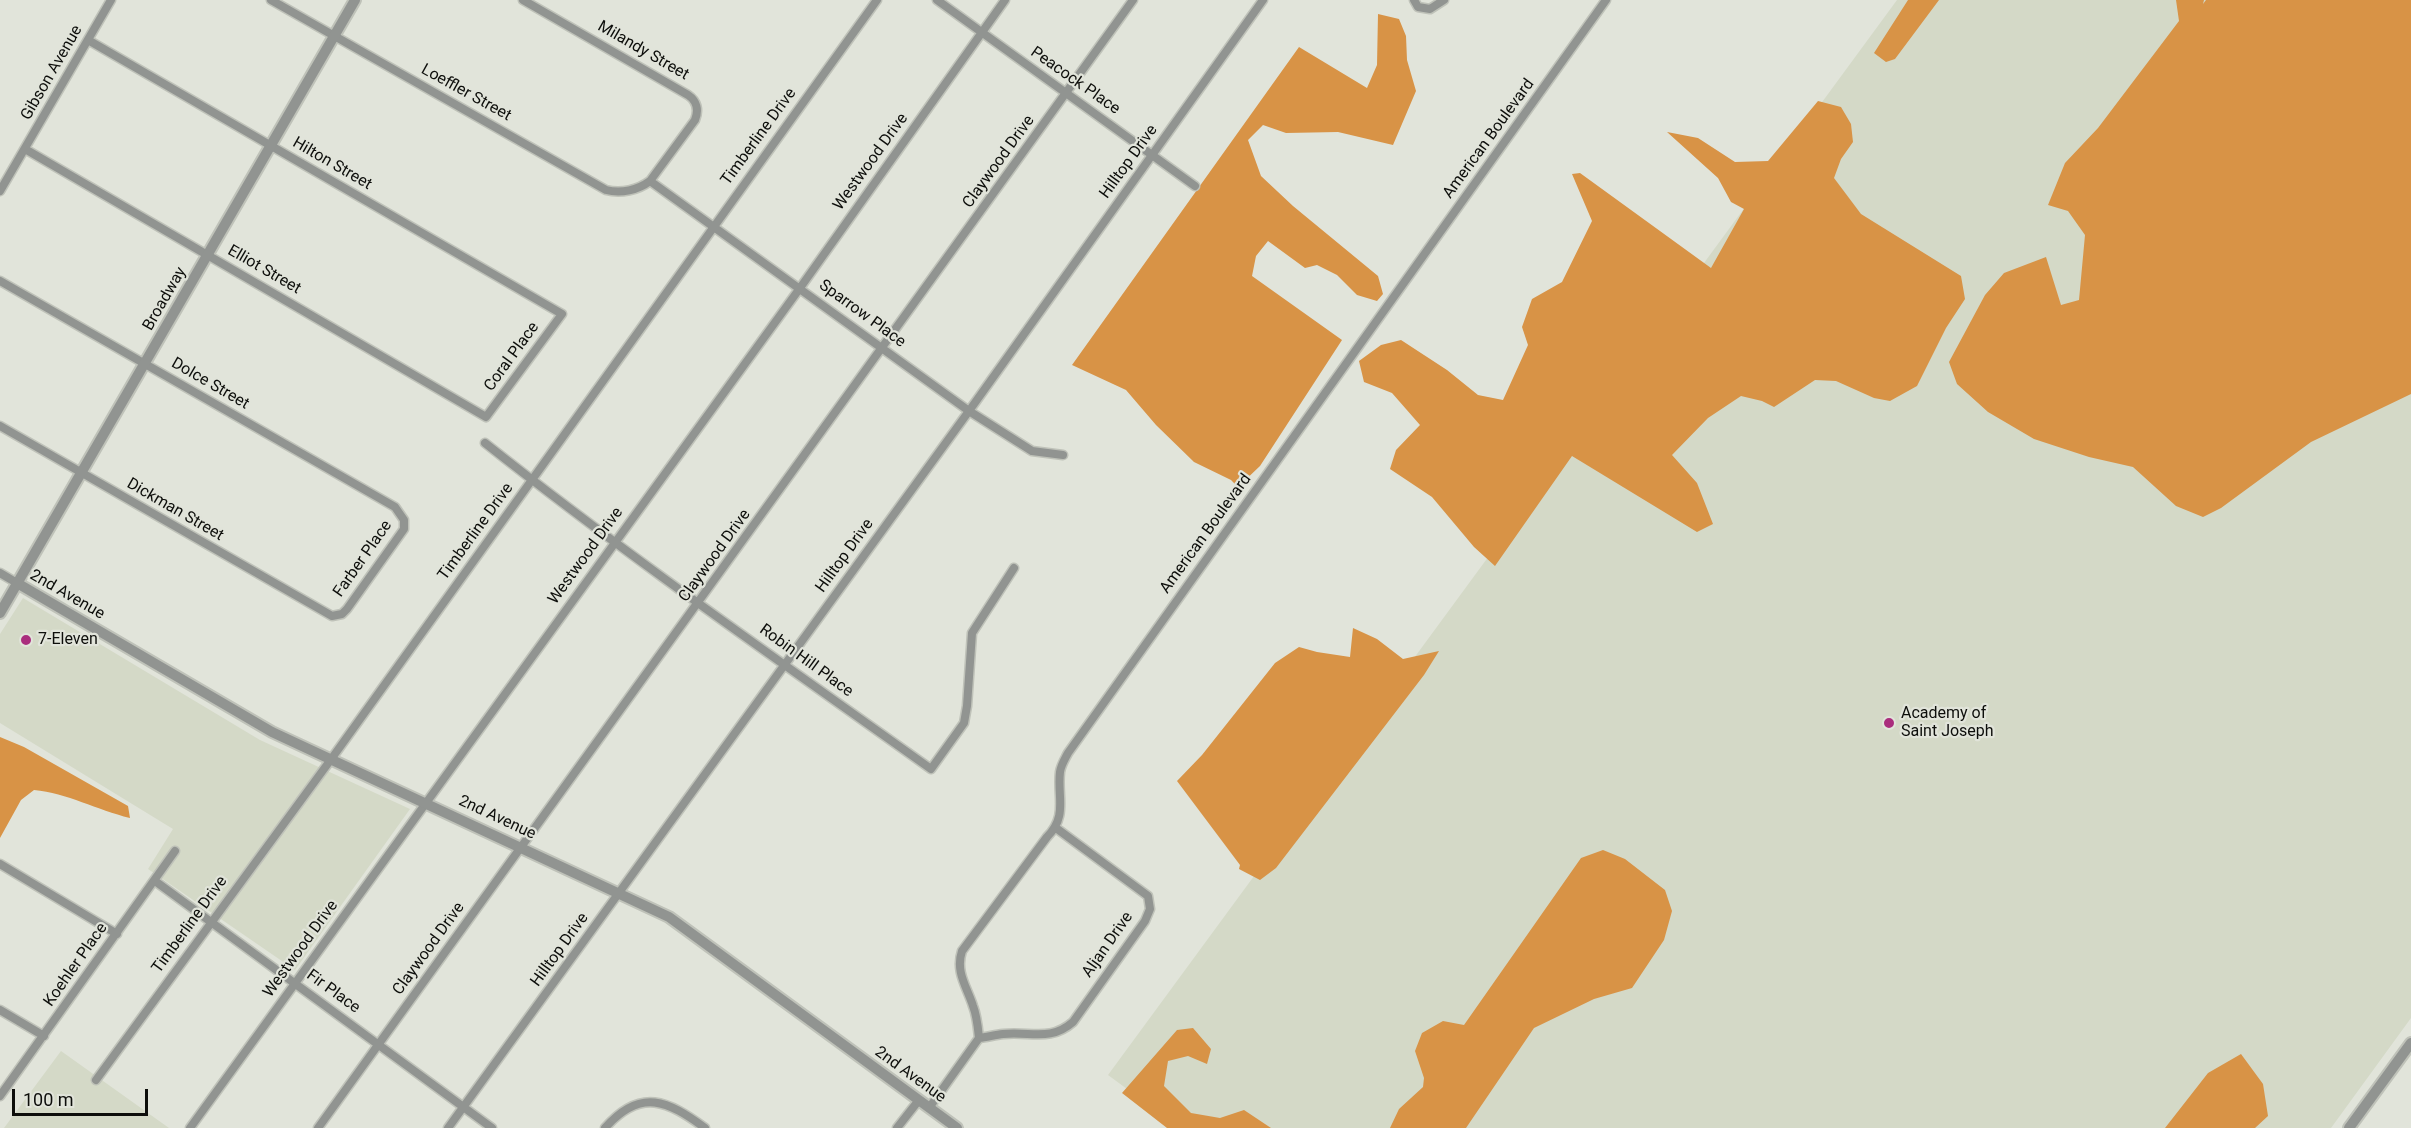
<!DOCTYPE html>
<style>
body{margin:0}
#map{position:relative;width:2411px;height:1128px;overflow:hidden;background:#e1e4da;font-family:Roboto,sans-serif}
canvas{display:block}
.scale{position:absolute;left:12px;top:1089px;width:136px;height:27px;box-sizing:border-box;border:3px solid #0d0e0b;border-top:0;padding-left:8px;font-size:18px;line-height:21px;white-space:nowrap;color:#0d0e0b;-webkit-text-stroke:4px #e1e4da;paint-order:stroke}
</style>
<div id="map">
<canvas width="2411" height="1128"></canvas>
<div class="scale">100 m</div>
</div>
<script>
const c = document.querySelector('canvas').getContext('2d');
c.lineJoin = 'round';
function paint(path, color) { c.fillStyle = color; c.fill(path, 'evenodd'); }
function stroke(path, color, width, dash) { c.strokeStyle = color; c.lineWidth = width; c.lineCap = dash ? 'butt' : 'round'; c.setLineDash(dash || []); c.stroke(path); }
function write(font, color, halo, rows, align = 'center') {
  c.font = font + ' Roboto,sans-serif'; c.lineWidth = 4.5; c.setLineDash([]); c.textBaseline = 'middle'; c.strokeStyle = halo; c.fillStyle = color; for (const [text, x, y, turn = 0] of rows) {
    c.save(); c.translate(x, y); c.rotate((+turn || 0) * Math.PI / 180); c.textAlign = isNaN(turn) ? turn : align; if (halo) c.strokeText(text, 0, 0); c.fillText(text, 0, 0); c.restore();
  }
}
const built = new Path2D(`
 M 1897,0 L 2411,0 L 2411,1018 L 2331,1128 L 1180,1128 L 1108,1075 Z
 M 23,598 L 260,740 L 410,809 L 295,970 L 148,869 L 173,829 L 0,723 L 0,634 Z
 M 61,1051 L 169,1128 L 4,1128 Z`);
const forest = new Path2D(`
 M 1908,0 L 1939,0 L 1895,59 L 1886,62 L 1874,53 Z
 M 2176,0 L 2204,0 L 2203,4 L 2206,0 L 2411,0 L 2411,394 L 2311,442 L 2221,508 L 2203,517 L 2176,506 L 2133,467 L 2089,457 L 2034,439 L 1988,412 L 1957,384 L 1949,362 L 1985,295 L 2004,273 L 2046,257 L 2061,305 L 2079,300 L 2085,235 L 2068,211 L 2048,205 L 2065,163 L 2098,128 L 2179,21 Z
 M 1378,14 L 1399,19 L 1406,36 L 1407,60 L 1416,91 L 1393,145 L 1338,132 L 1286,133 L 1263,125 L 1248,140 L 1261,176 L 1293,206 L 1378,276 L 1383,294 L 1377,301 L 1357,295 L 1337,275 L 1317,265 L 1305,268 L 1268,241 L 1256,256 L 1252,276 L 1342,340 L 1260,466 L 1238,487 L 1231,480 L 1194,462 L 1156,425 L 1126,390 L 1072,365 L 1299,47 L 1367,88 L 1377,65 Z
 M 1818,101 L 1841,107 L 1851,124 L 1853,142 L 1841,159 L 1834,178 L 1861,214 L 1961,276 L 1965,299 L 1946,328 L 1917,386 L 1890,401 L 1874,398 L 1836,381 L 1815,380 L 1774,407 L 1762,401 L 1741,396 L 1708,418 L 1672,455 L 1697,483 L 1713,524 L 1697,532 L 1572,456 L 1495,566 L 1474,547 L 1432,497 L 1390,469 L 1396,450 L 1420,425 L 1392,393 L 1364,382 L 1359,361 L 1381,345 L 1401,340 L 1447,370 L 1478,395 L 1503,400 L 1528,345 L 1522,327 L 1532,299 L 1562,282 L 1592,221 L 1572,174 L 1580,173 L 1711,268 L 1744,209 L 1731,202 L 1718,178 L 1667,132 L 1698,138 L 1735,162 L 1768,161 Z
 M 1353,628 L 1377,639 L 1403,659 L 1439,651 L 1424,675 L 1276,868 L 1260,880 L 1239,869 L 1240,865 L 1177,781 L 1202,755 L 1275,663 L 1299,647 L 1317,652 L 1350,657 Z
 M 0,737 L 24,747 L 128,806 L 130,818 C 97,810 67,793 34,790 L 21,800 L 0,838 Z
 M 1603,850 L 1625,859 L 1665,890 L 1672,911 L 1664,940 L 1632,988 L 1594,999 L 1534,1028 L 1466,1128 L 1390,1128 L 1399,1109 L 1423,1087 L 1424,1078 L 1415,1051 L 1422,1033 L 1443,1021 L 1464,1025 L 1581,858 Z
 M 1193,1028 L 1211,1049 L 1207,1064 L 1188,1056 L 1168,1061 L 1164,1086 L 1191,1113 L 1220,1118 L 1244,1110 L 1271,1128 L 1167,1128 L 1122,1093 L 1177,1030 Z
 M 2241,1054 L 2263,1084 L 2268,1116 L 2255,1128 L 2165,1128 L 2208,1073 Z`);
const minor = new Path2D(`
 M 271,0 L 606,190 C 621,194 638,190 650,181 L 695,120 C 699,110 697,101 688,95 L 523,0
 M 937,0 L 1195,186
 M 1414,0 L 1418,7 L 1430,9 L 1444,0
 M 25,149 L 486,417 L 562,314 L 88,40
 M 650,181 L 969,411 L 1032,451 L 1063,455
 M 0,191 L 111,0
 M 0,281 L 395,507 L 404,520 L 404,529 L 347,609 L 342,614 L 332,616 L 0,426
 M 485,443 C 629,557 781,662 931,769 L 964,723 L 967,706 L 972,633 L 1014,568
 M 0,573 L 17,583
 M 0,864 L 117,934
 M 155,881 L 492,1128
 M 0,1010 L 44,1036
 M 979,1038 C 987,1037 995,1035 1003,1034 C 1031,1031 1050,1042 1073,1022 L 1145,921 L 1150,909 L 1148,896 L 1056,828
 M 96,1080 L 332,758 L 877,0
 M 0,1096 L 175,851
 M 929,1108 L 979,1038 C 978,1028 977,1016 973,1006 C 967,987 955,972 962,951 L 1047,837 C 1068,816 1057,797 1060,772 C 1061,765 1065,759 1068,753 L 1606,0
 M 190,1128 L 800,288 L 1005,0
 M 318,1128 L 1133,0
 M 448,1128 L 969,411 L 1263,0
 M 605,1128 C 641,1087 668,1101 705,1128
 M 897,1128 L 919,1100`);
const tertiary = new Path2D(`
 M 17,583 L 272,732 L 669,917 L 957,1128
 M 0,613 L 355,0
 M 2349,1128 L 2411,1043`);
const markers = [
 [26,640,6,"#aa2d7d"],
 [1889,723,6,"#aa2d7d"]
];
const streetNames = [
 ["Milandy Street",643,51,30],
 ["Gibson Avenue",52,73,-60],
 ["Peacock Place",1075,81,35],
 ["Loeffler Street",466,93,29],
 ["Timberline Drive",759,137,-54],
 ["American Boulevard",1489,139,-54],
 ["Westwood Drive",871,162,-54],
 ["Claywood Drive",999,162,-54],
 ["Hilltop Drive",1129,162,-54],
 ["Hilton Street",332,164,30],
 ["Elliot Street",264,270,30],
 ["Broadway",165,299,-60],
 ["Sparrow Place",862,314,36],
 ["Coral Place",512,357,-54],
 ["Dolce Street",210,384,30],
 ["Dickman Street",175,510,30],
 ["Timberline Drive",476,532,-54],
 ["American Boulevard",1206,534,-54],
 ["Westwood Drive",586,556,-54],
 ["Claywood Drive",715,556,-54],
 ["Hilltop Drive",845,556,-54],
 ["Farber Place",363,559,-55],
 ["2nd Avenue",67,595,30],
 ["Robin Hill Place",806,661,36],
 ["2nd Avenue",497,818,25],
 ["Timberline Drive",190,925,-54],
 ["Aljan Drive",1108,945,-55],
 ["Westwood Drive",301,949,-54],
 ["Claywood Drive",429,949,-54],
 ["Hilltop Drive",560,950,-54],
 ["Koehler Place",76,965,-55],
 ["Fir Place",333,992,36],
 ["2nd Avenue",910,1075,36]
];
const poiNames = [
 ["7-Eleven",38,640],
 ["Academy of",1901,714],
 ["Saint Joseph",1901,732]
];
paint(built, '#d4d9c7');
paint(forest, '#d89346');
stroke(minor, '#bfc2b9', 11);
stroke(tertiary, '#bfc2b9', 14);
stroke(minor, '#919491', 8);
stroke(tertiary, '#919491', 10);
for (const [x, y, r, color] of markers) { const dot = new Path2D(); dot.arc(x, y, r, 0, 2 * Math.PI); c.fillStyle = color; c.fill(dot); stroke(dot, '#e1e4da', 2); }
write('16px', '#0d0e0b', '#e1e4da', streetNames);
write('16px', '#0d0e0b', '#e1e4da', poiNames, 'left');
</script>
